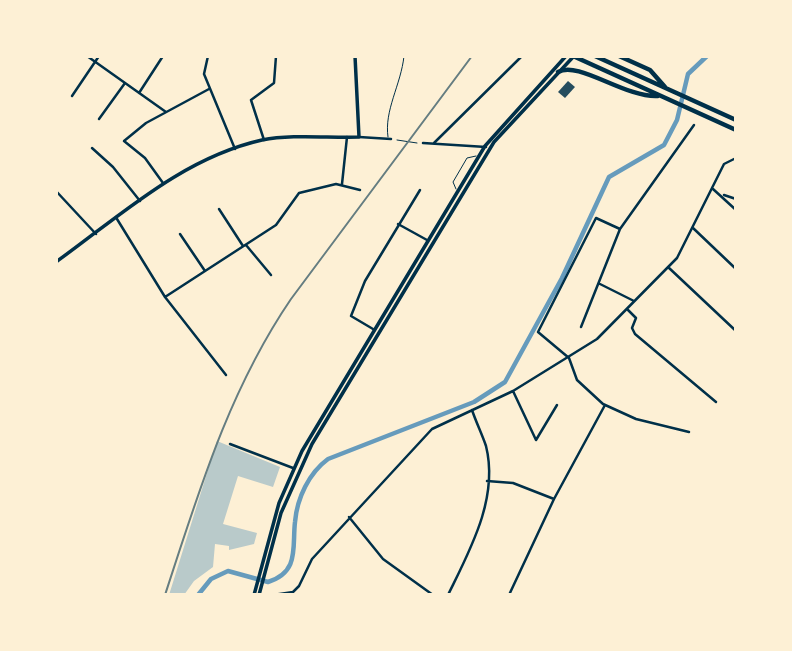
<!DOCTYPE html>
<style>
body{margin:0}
#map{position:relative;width:792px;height:651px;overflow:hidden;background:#fdf0d5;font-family:"Golos Text",sans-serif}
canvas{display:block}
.frame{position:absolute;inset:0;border:58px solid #fdf0d5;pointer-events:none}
</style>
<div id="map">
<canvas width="792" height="651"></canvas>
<div class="frame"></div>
</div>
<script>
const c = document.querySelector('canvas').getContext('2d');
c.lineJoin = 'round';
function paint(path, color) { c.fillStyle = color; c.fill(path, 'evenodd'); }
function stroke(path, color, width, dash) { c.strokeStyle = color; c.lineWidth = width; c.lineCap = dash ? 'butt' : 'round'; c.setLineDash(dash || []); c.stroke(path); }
const green = new Path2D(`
 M 217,441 L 280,467 L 273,487 L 238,476 L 223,524 L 257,533 L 254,544 L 229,550 L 229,546 L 215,544 L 213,567 L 194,581 L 184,595 L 169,595 Z`);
const canal = new Path2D(`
 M 198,595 L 211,579 L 228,571 L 268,582 C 300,572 292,547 295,522 C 297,498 309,473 328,459 L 474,402 L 505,382 L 562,278 L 609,177 L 664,145 L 677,120 L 688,74 L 707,56`);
const building = new Path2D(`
 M 568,81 L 575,87 L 565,98 L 558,92 Z`);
const path = new Path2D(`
 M 397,140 L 417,143`);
const service = new Path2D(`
 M 388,137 C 384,110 401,85 404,56
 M 456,189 L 453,182 L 467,158 L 476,156`);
const minor = new Path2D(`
 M 87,56 L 166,112
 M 208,56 L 204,74 L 235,149
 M 139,93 L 163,56
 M 72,96 L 99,56
 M 99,119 L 125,83
 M 359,137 L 391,139
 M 264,140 L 251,100 L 274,83 L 276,56
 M 423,143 L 486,147
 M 434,143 L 522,56
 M 92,148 L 113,167 L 140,201
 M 163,183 L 145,158 L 124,141 L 146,123 L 209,89
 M 342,184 L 347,137
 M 713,189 L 736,210
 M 56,191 L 96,234
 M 724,195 L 736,199
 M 219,209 L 243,246 L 246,245 L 271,275
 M 117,219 L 165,297 L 226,375
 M 398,224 L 427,240
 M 693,228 L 736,269
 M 620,229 L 596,218 L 538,332 L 569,358 L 577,380 L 603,404 L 636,419 L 689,432
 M 180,234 L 205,271
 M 668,267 L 736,331
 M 600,284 L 634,301
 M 165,297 L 276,225 L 299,193 L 336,184 L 360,190
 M 627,309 L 636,318 L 632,328 L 635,334 L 716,402
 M 581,327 L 620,229 L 694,125
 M 373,329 L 351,316 L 365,281 L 420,190
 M 513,391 L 536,440 L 557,405
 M 230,444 L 293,468
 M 487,481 L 513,483 L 554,499
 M 349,517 L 383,559 L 433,595
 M 273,595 L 293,592 L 299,586 L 312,559 L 432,429 L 513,391 L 597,339 L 677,258 L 724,164 L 736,158
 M 448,595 C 470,550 499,498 486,446 C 482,434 476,422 472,410
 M 509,595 L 554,499 L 605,405`);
const secondary = new Path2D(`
 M 56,262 C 120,216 182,158 262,140 C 292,134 328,138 359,137 L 355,56`);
const primary = new Path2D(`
 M 254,595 L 279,503 L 302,451 L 485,146 L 566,56
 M 259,595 L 281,513 L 312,444 L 494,142 L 574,56`);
const trunk = new Path2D(`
 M 573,56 L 736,130
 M 595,56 L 736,120
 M 619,56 L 650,70 L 665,87
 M 558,72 C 578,60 625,98 658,96`);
const rail = new Path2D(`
 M 165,595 C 199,491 229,390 291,299 L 472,56`);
paint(green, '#b9caca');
stroke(canal, '#669bbc', 4.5);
paint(building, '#264d5e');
stroke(path, '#003049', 1);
stroke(service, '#003049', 1);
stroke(minor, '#003049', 2.5);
stroke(secondary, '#003049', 3.5);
stroke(primary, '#003049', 3.5);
stroke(trunk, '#003049', 4.5);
stroke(rail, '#657d81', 2);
</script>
